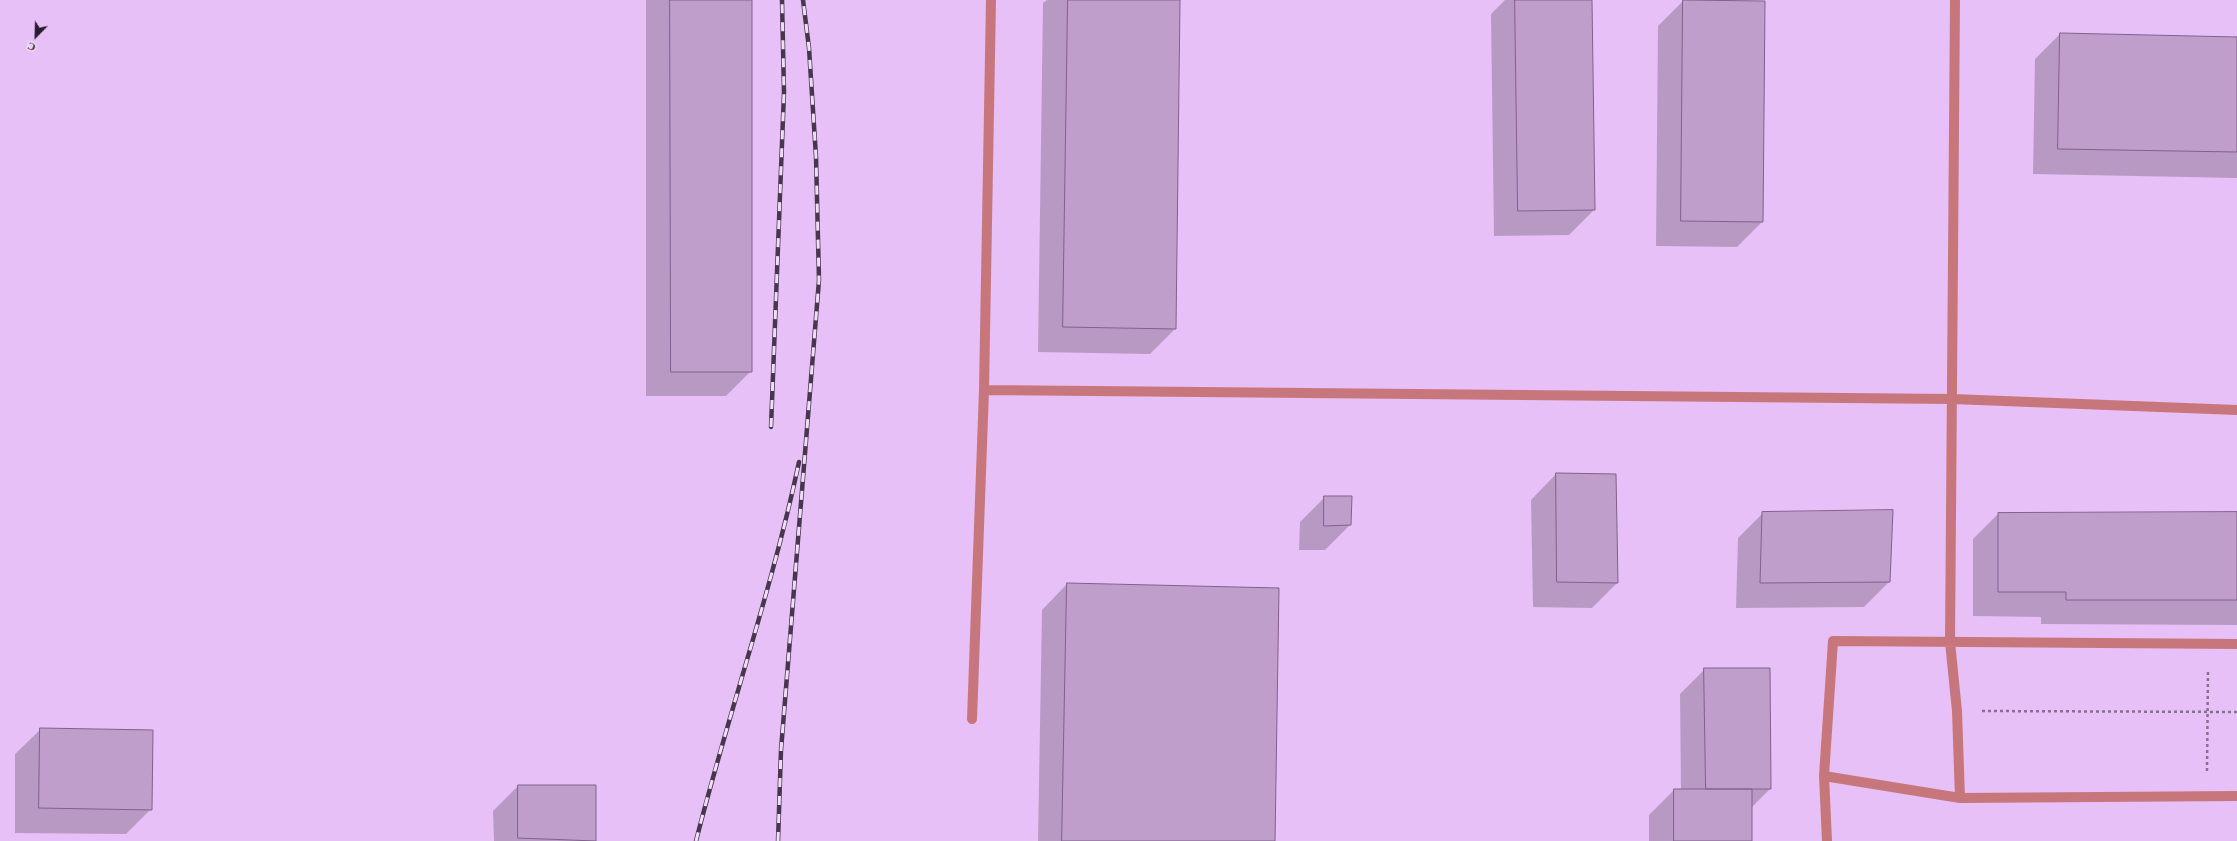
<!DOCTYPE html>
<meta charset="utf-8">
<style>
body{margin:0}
#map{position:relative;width:2237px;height:841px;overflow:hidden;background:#eccaf9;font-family:"Crimson Pro",serif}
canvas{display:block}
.north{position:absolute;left:16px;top:16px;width:40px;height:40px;-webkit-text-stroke:3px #f1ddfa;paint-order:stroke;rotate:203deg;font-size:11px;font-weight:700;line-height:16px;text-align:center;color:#271b2c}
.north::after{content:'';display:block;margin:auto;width:14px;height:18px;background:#271b2c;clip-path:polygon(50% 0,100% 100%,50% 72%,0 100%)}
</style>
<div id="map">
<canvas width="2237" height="841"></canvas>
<div class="north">С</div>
</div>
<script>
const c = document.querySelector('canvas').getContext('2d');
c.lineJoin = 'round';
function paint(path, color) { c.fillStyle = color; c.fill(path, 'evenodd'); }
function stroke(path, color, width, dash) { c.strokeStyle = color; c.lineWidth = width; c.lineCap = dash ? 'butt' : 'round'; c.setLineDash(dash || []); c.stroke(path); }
const built = new Path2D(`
 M 0,0 L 2237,0 L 2237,841 L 0,841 Z`);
const shadow = new Path2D(`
 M 646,0 L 751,0 L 751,371 L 726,396 L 646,396 Z
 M 1047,0 L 1179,0 L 1175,329 L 1150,354 L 1038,352 L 1043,3 Z
 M 1505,0 L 1591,0 L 1594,210 L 1569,235 L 1494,236 L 1491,14 Z
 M 1683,1 L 1762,222 L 1737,247 L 1656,246 L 1658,26 Z
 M 2060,34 L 2237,38 L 2237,178 L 2033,174 L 2035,59 Z
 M 1556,474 L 1617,583 L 1592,608 L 1533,607 L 1531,500 Z
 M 1325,497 L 1350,525 L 1325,550 L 1299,550 L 1300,522 Z
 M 1763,513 L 1889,582 L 1864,607 L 1736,608 L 1738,538 Z
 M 2237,513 L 2237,625 L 2041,624 L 2041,617 L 1973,616 L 1973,539 L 1998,514 Z
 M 1067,584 L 1274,841 L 1038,841 L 1042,610 Z
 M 1705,669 L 1770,789 L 1751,808 L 1751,841 L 1649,841 L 1649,815 L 1674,790 L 1681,790 L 1680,694 Z
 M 41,729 L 151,809 L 126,834 L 15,833 L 15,754 Z
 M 518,786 L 595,786 L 595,841 L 494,841 L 493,811 Z`);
const building = new Path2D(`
 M 670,0 L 752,0 L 752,372 L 671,372 Z
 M 1068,0 L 1180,0 L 1176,329 L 1063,327 Z
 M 1515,0 L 1592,0 L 1595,210 L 1518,211 Z
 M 1683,0 L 1765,1 L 1763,222 L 1681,221 Z
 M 2060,33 L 2237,37 L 2237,152 L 2058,149 Z
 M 1556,473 L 1616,474 L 1618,583 L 1557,582 Z
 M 1324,496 L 1352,496 L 1351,525 L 1324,526 Z
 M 1893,510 L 1890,582 L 1760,583 L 1762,512 Z
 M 2237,512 L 2237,600 L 2066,600 L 2066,592 L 1998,592 L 1998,513 Z
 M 1067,583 L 1279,588 L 1275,841 L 1062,841 Z
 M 1704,668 L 1770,668 L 1771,789 L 1706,789 Z
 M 40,728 L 153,730 L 152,810 L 39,808 Z
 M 518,785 L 596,785 L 596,841 L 518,838 Z
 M 1674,789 L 1752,789 L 1752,841 L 1674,841 Z`);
const path = new Path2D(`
 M 1982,711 L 2237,712
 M 2207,771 L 2208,670`);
const lane = new Path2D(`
 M 1955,0 L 1950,642 L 1957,711 L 1960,798
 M 984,390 L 1952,399 L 2237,410
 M 972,719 L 984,390 L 991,0
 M 1824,776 L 1960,798 L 2237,796
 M 1827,841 L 1824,776 L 1833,641 L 2237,644`);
const rail = new Path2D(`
 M 771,427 L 784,92 L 782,0
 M 696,841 C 728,714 772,590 799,462
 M 778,841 L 781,750 L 819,280 L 816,157 L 809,48 L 803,0`);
paint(built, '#e6c0f6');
paint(shadow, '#0003');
paint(building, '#bf9ecc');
stroke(building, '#81628c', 1);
stroke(path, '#877090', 2.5, [3, 3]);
stroke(lane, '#c7777b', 10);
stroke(rail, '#47374d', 4.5);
stroke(rail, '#f1ddfa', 3, [9]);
</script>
